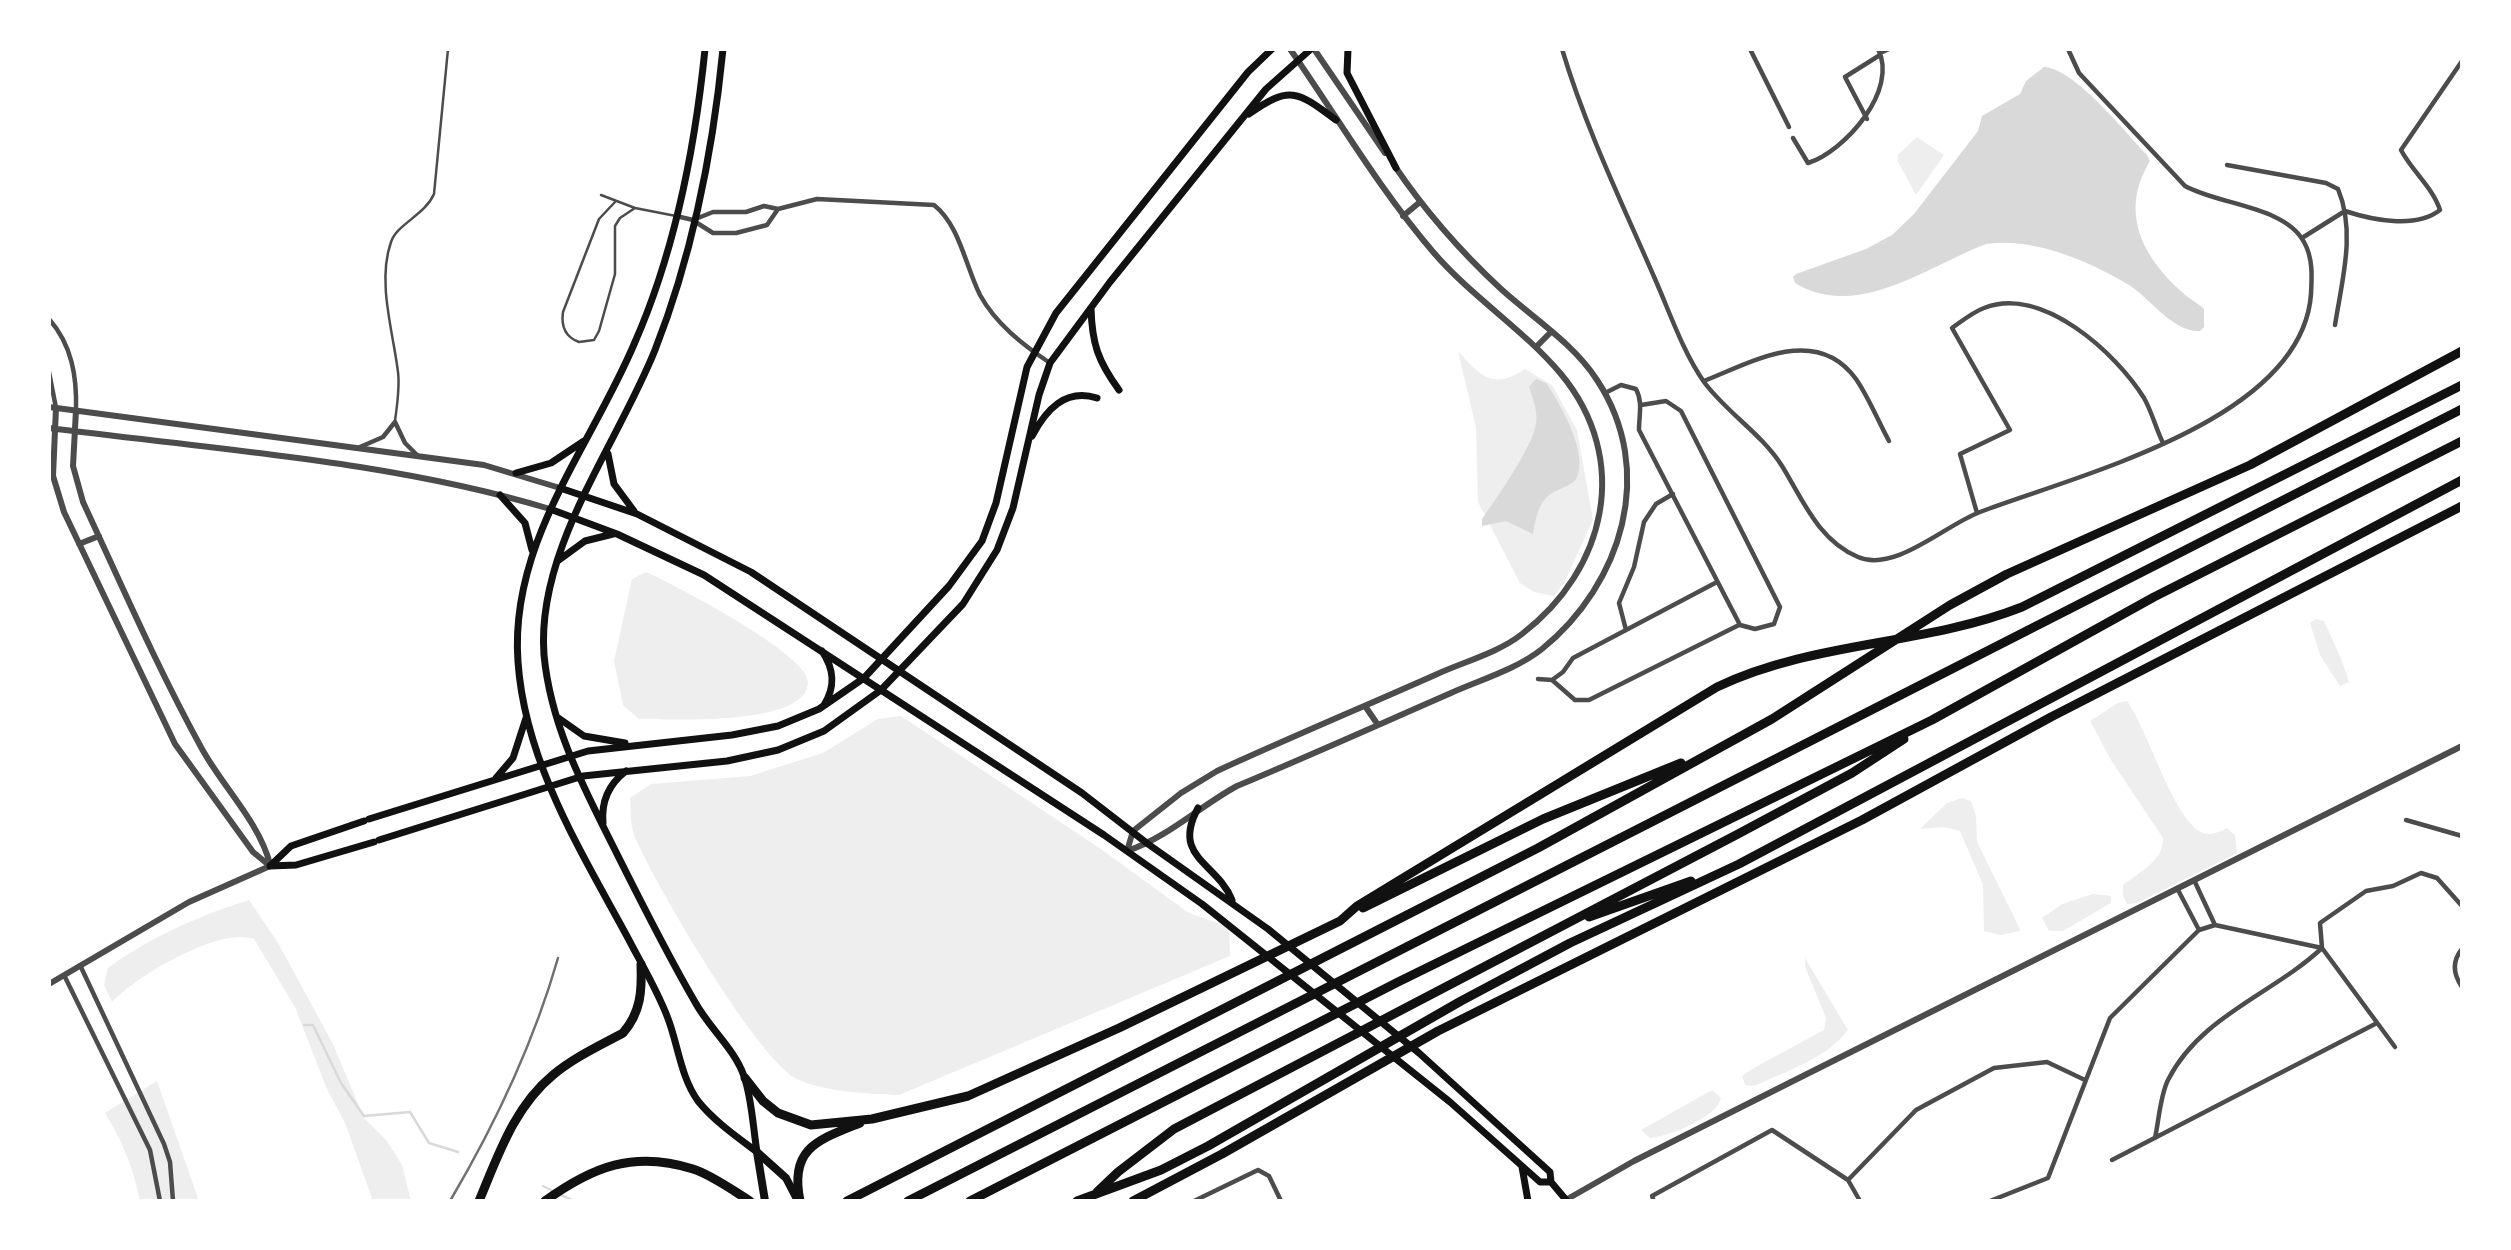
<!DOCTYPE html>
<style>
body{margin:0}
#map{position:relative;width:2511px;height:1250px;overflow:hidden;background:#fff;font-family:"Source Serif 4",serif}
canvas{display:block}
.frame{position:absolute;inset:0;border:51px solid #fff;pointer-events:none}
</style>
<div id="map">
<canvas width="2511" height="1250"></canvas>
<div class="frame"></div>
</div>
<script>
const c = document.querySelector('canvas').getContext('2d');
c.lineJoin = 'round';
function paint(path, color) { c.fillStyle = color; c.fill(path, 'evenodd'); }
function stroke(path, color, width, dash) { c.strokeStyle = color; c.lineWidth = width; c.lineCap = dash ? 'butt' : 'round'; c.setLineDash(dash || []); c.stroke(path); }
const green = new Path2D(`
 M 1917,137 L 1944,155 L 1916,195 L 1898,162 L 1898,155 Z
 M 1458,351 C 1481,377 1494,390 1525,369 L 1552,385 L 1577,430 L 1593,520 L 1564,583 L 1554,596 L 1534,592 L 1520,583 L 1478,502 L 1476,428 Z
 M 646,572 C 673,584 808,654 808,682 C 808,727 668,719 639,719 L 623,705 L 614,661 L 632,579 Z
 M 2316,619 L 2324,621 C 2333,641 2343,661 2349,682 L 2340,686 L 2320,655 L 2310,623 Z
 M 2127,701 C 2149,732 2172,816 2201,832 C 2210,837 2218,832 2227,828 L 2235,835 L 2237,853 L 2137,903 L 2127,904 L 2123,896 L 2123,885 C 2140,872 2164,860 2163,838 L 2111,760 L 2090,721 L 2118,703 Z
 M 901,716 L 1098,847 L 1189,913 L 1229,927 L 1230,956 L 899,1095 C 866,1093 830,1093 799,1080 C 760,1065 652,879 634,835 C 630,824 631,809 630,798 L 651,784 L 750,776 L 823,753 L 878,719 Z
 M 1962,798 L 1971,801 L 1976,816 L 1977,842 L 2016,921 L 2020,931 L 2000,935 L 1984,931 L 1983,885 L 1960,831 L 1944,827 L 1920,829 L 1947,803 Z
 M 2093,894 L 2111,896 L 2111,903 L 2063,931 L 2049,931 L 2042,918 L 2062,904 Z
 M 249,900 L 278,943 L 333,1044 L 364,1118 L 387,1141 L 402,1165 L 411,1201 L 373,1201 L 345,1123 L 326,1087 L 295,1007 L 254,939 C 220,926 136,976 112,1002 L 104,985 L 108,968 C 149,938 200,915 249,900 Z
 M 1805,958 L 1848,1030 C 1826,1059 1786,1071 1754,1086 L 1745,1085 L 1742,1076 L 1752,1069 L 1824,1030 L 1826,1018 L 1805,967 Z
 M 157,1081 L 199,1201 L 140,1201 C 134,1169 122,1141 105,1113 Z
 M 1712,1090 L 1721,1098 C 1717,1117 1668,1137 1650,1138 L 1641,1130 Z`);
const water = new Path2D(`
 M 2044,67 C 2074,68 2126,133 2147,155 L 2150,161 C 2119,212 2142,256 2182,292 C 2189,299 2197,302 2204,309 L 2204,327 L 2200,331 C 2172,332 2151,299 2129,285 C 2089,261 2033,237 1986,244 C 1928,266 1857,321 1795,283 L 1793,277 L 1796,274 L 1866,249 L 1892,235 L 1914,214 L 1978,131 L 1982,116 L 2020,94 L 2026,81 Z
 M 1536,379 L 1546,383 C 1560,403 1590,455 1576,479 C 1572,485 1564,487 1558,490 C 1539,497 1536,517 1533,534 L 1506,521 L 1482,526 L 1482,519 C 1496,499 1533,446 1536,424 C 1538,412 1533,399 1529,387 Z`);
const stream = new Path2D(`
 M 304,1025 L 313,1025 L 341,1083 L 364,1116 L 410,1112 L 429,1143 L 458,1152
 M 543,1186 L 555,1192
 M 561,1195 L 574,1201`);
const service = new Path2D(`
 M 601,195 L 635,208 L 676,216
 M 615,202 L 599,219 L 563,312 C 561,326 565,337 579,342 L 594,340 L 599,331 L 615,274 L 615,226 L 620,218 L 635,208
 M 395,421 C 397,405 400,388 398,372 C 393,331 377,282 391,242 C 397,224 425,215 434,194 L 448,49`);
const minor = new Path2D(`
 M 1562,49 C 1586,129 1622,203 1655,279 C 1670,313 1683,352 1704,382 C 1727,413 1761,433 1782,466 C 1803,500 1818,540 1858,557 C 1895,573 1945,525 1980,512 C 2077,475 2302,421 2311,294 C 2312,276 2313,258 2304,242 C 2285,206 2219,205 2185,186 L 2079,73 L 2068,49
 M 1750,49 L 1789,127
 M 1880,53 L 1889,49
 M 1867,119 L 1845,77 L 1880,55
 M 1793,138 L 1808,163 C 1845,151 1899,90 1878,49
 M 2227,165 L 2326,183 L 2338,189 C 2356,232 2342,280 2335,325
 M 676,216 L 693,220 L 713,212 L 746,212 L 764,206 L 778,209 L 817,199 L 934,205 C 960,226 965,265 980,295 C 996,324 1023,345 1050,363
 M 694,221 L 713,233 L 736,233 L 767,225 L 778,209
 M 2302,238 L 2345,211 C 2372,220 2416,229 2440,210 C 2433,188 2412,171 2401,150 L 2462,61
 M 49,319 C 72,345 77,377 76,410
 M 49,372 L 56,408
 M 1704,381 C 1752,362 1816,324 1856,379 C 1869,398 1878,421 1889,441
 M 1605,393 L 1621,385 L 1636,389 C 1643,402 1639,415 1639,430 L 1740,625 L 1755,629 L 1774,624 L 1780,607 L 1681,411 L 1666,401 L 1641,405
 M 395,422 L 405,443 L 417,455
 M 360,447 L 383,437 L 395,422
 M 1977,513 L 1960,454 L 2010,430 L 1952,328 C 1962,321 1973,312 1984,308 C 2042,285 2116,353 2144,398 C 2152,412 2156,429 2163,443
 M 1626,630 L 1619,603 L 1634,567 L 1644,522 L 1656,504 L 1673,494
 M 1538,679 L 1552,680
 M 1552,680 L 1575,700 L 1589,700 L 1739,625
 M 1552,680 L 1563,672 L 1573,658 L 1717,582
 M 2406,820 L 2462,836
 M 2194,880 L 2215,925
 M 2177,888 L 2199,930
 M 2462,949 C 2452,961 2453,974 2462,987
 M 80,965 L 164,1144 L 170,1162 L 173,1201
 M 64,975 L 150,1150 L 160,1201
 M 2155,1138 C 2159,1120 2160,1096 2168,1080 C 2200,1016 2273,994 2322,948 L 2320,923 L 2366,891 L 2393,886 L 2421,873 L 2437,878 L 2462,906
 M 2112,1160 L 2377,1023
 M 1848,1180 L 1916,1110 L 1994,1068 L 2047,1062 L 2085,1080
 M 1194,1201 L 1258,1170 L 1269,1176 L 1281,1201
 M 1654,1201 L 1652,1196 L 1772,1130 L 1848,1180 L 1860,1201
 M 1990,1201 L 2048,1178 L 2110,1018 L 2199,930 L 2215,925 L 2322,948 L 2395,1047`);
const tertiary = new Path2D(`
 M 1314,49 L 1385,153
 M 1403,216 L 1420,202
 M 1536,347 L 1551,332
 M 49,407 L 484,465 L 560,488
 M 56,408 L 53,476 L 64,512 L 175,744 L 253,852 L 270,866
 M 76,410 L 73,466 L 83,502 C 121,584 158,669 202,749 C 223,787 259,822 270,864
 M 49,428 C 212,449 393,461 550,509
 M 79,544 L 99,536
 M 1365,706 L 1378,725
 M 1127,851 C 1167,838 1200,806 1237,786 C 1309,756 1380,724 1451,693 C 1480,680 1517,669 1542,649 C 1622,584 1657,471 1597,380 C 1573,343 1533,318 1501,289 C 1460,251 1425,211 1394,165
 M 1127,851 L 1133,831 L 1181,793 L 1217,771 C 1289,738 1363,707 1435,675 C 1463,662 1498,653 1522,634 C 1606,570 1632,460 1561,374 C 1523,329 1472,297 1434,253 C 1379,189 1338,118 1290,49
 M 49,984 L 189,902 L 270,866
 M 1564,1201 L 1634,1161 L 1801,1077 L 2462,746`);
const secondary = new Path2D(`
 M 705,49 C 695,148 675,251 635,342 C 591,447 509,542 518,662 C 525,763 582,853 629,940 C 642,965 657,990 667,1016 C 678,1043 680,1076 698,1101 C 714,1121 737,1137 757,1152
 M 723,49 C 713,150 692,256 655,350 C 617,445 536,549 544,655 C 551,728 585,790 617,854 C 642,904 667,954 695,1002 C 709,1028 734,1048 744,1076 C 752,1099 753,1128 757,1152
 M 1348,49 L 1347,73 L 1396,168
 M 1249,114 C 1290,85 1297,91 1336,120
 M 1091,308 C 1092,344 1098,361 1119,390
 M 1032,436 C 1046,410 1065,388 1097,398
 M 608,454 L 614,484 L 634,511
 M 516,473 L 551,463 L 584,441
 M 560,488 L 637,514 L 751,572 L 1082,793 L 1148,844 L 1268,929 L 1419,1053 L 1550,1172 L 1551,1182 L 1567,1201
 M 500,495 L 525,523 L 532,550
 M 550,509 L 617,534 L 704,575 L 1104,835 L 1202,904 L 1450,1102 L 1540,1182 L 1551,1182
 M 559,560 L 585,541 L 613,534
 M 822,651 C 834,669 836,686 824,705
 M 557,717 L 584,736 L 625,743
 M 496,778 L 513,758 L 526,718
 M 1198,808 C 1171,858 1217,862 1232,900
 M 369,819 L 588,751 L 732,735 L 778,726 L 819,709 L 864,678 L 949,586 L 982,541 L 996,503 L 1027,367 L 1056,313 L 1248,72 L 1272,49
 M 603,823 C 601,801 609,784 626,771
 M 379,840 L 583,776 L 727,761 L 778,750 L 824,731 L 881,690 L 963,604 L 997,550 L 1013,508 L 1039,395 L 1050,363 L 1110,282 L 1266,89 L 1311,49
 M 271,865 L 291,846 L 364,821
 M 270,866 L 296,865 L 374,842
 M 1522,1167 L 1528,1201`);
const primary = new Path2D(`
 M 757,1152 L 786,1178 L 798,1201
 M 757,1152 L 765,1201`);
const motorway = new Path2D(`
 M 1363,908 L 1543,819 L 1681,763
 M 1589,917 L 1691,881
 M 745,1078 L 763,1101 L 778,1113 L 811,1125 L 872,1119 L 968,1096 L 1119,1028 L 1340,921 L 1357,906 L 1717,687 C 1813,641 1923,646 2022,607 L 2462,385
 M 1097,1192 L 1118,1172 L 1174,1129 L 1738,834 L 1852,773 L 1904,739
 M 479,1201 C 498,1156 514,1107 553,1075 C 573,1058 599,1046 623,1033 C 641,1012 642,991 641,964
 M 545,1201 C 592,1167 634,1150 693,1169 C 712,1175 732,1190 750,1201
 M 800,1201 C 789,1148 818,1140 860,1123
 M 847,1201 L 1538,848 L 1772,719 L 1950,605 L 2007,574 L 2250,465 L 2462,351
 M 908,1201 L 2462,409
 M 970,1201 L 1398,982 L 1932,720 L 2154,597 L 2462,441
 M 1077,1201 L 1161,1170 L 1208,1146 L 1461,1001 L 1570,943 L 1739,864 L 2462,480
 M 1133,1201 L 1222,1154 L 1438,1031 L 1862,820 L 2051,717 L 2462,506`);
const rail = new Path2D(`
 M 450,1201 C 496,1123 533,1045 558,958`);
paint(green, '#eee');
paint(water, '#d9d9d9');
stroke(stream, '#d9d9d9', 2.5);
stroke(service, '#4c4c4c', 2.5);
stroke(minor, '#4c4c4c', 4.5);
stroke(tertiary, '#4c4c4c', 6);
stroke(secondary, '#111', 7);
stroke(primary, '#111', 8);
stroke(motorway, '#111', 9);
stroke(rail, '#707070', 2.5);
</script>
